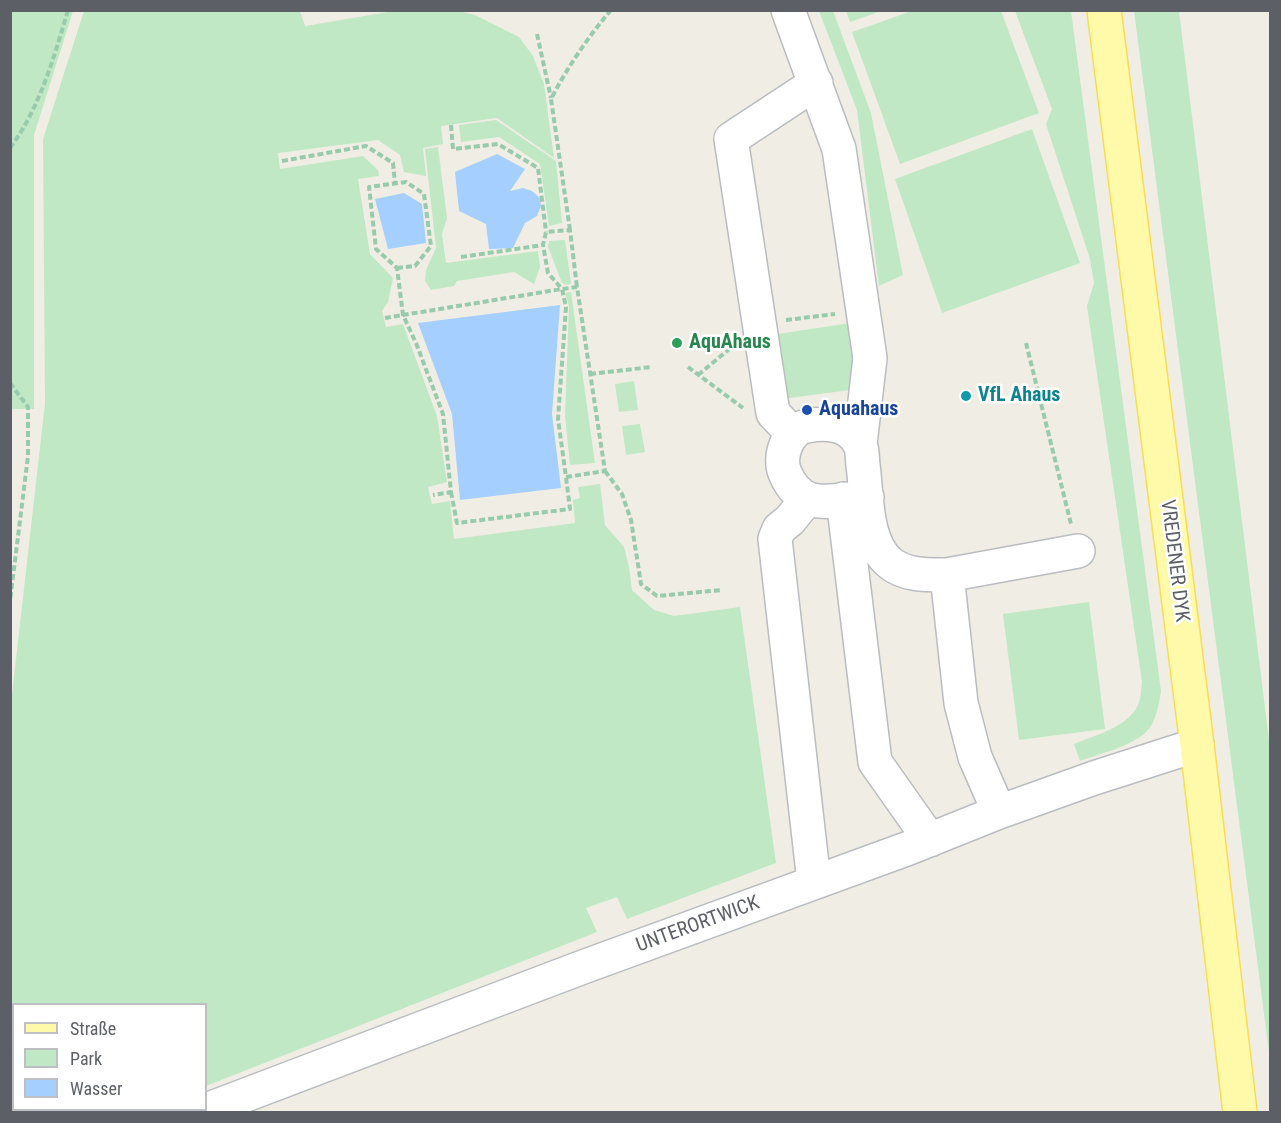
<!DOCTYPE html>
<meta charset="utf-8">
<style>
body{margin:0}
#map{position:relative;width:1281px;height:1123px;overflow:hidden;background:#f0eee4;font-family:"Roboto Condensed",sans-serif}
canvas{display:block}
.frame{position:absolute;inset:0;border:12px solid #5c5f66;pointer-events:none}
.legend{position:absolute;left:12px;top:1003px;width:195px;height:108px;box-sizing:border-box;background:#fff;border:2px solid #bebfc2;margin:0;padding:8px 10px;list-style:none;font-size:18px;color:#5c5f66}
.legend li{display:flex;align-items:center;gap:12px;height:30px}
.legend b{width:30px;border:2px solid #bebfc2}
</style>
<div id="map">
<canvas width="1281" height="1123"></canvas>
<div class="frame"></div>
<ul class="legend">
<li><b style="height:8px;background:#fffaaa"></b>Straße</li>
<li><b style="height:16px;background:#c0e8c4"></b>Park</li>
<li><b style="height:16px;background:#a5cfff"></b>Wasser</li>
</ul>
</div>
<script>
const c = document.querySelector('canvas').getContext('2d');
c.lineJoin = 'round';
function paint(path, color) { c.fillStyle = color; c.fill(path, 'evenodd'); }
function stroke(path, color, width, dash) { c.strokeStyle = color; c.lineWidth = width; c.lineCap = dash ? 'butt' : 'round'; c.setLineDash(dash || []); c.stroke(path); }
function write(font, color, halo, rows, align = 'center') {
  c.font = font + ' "Roboto Condensed",sans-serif'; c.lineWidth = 5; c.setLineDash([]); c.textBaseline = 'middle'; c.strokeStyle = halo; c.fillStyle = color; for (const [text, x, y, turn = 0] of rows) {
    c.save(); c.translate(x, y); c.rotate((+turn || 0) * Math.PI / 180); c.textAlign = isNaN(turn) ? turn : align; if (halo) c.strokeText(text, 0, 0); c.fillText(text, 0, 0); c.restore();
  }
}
const green = new Path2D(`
 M 10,11 L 73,11 L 34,135 L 34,409 L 11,409 Z
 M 84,11 L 300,11 L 305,26 L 394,11 L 459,11 L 475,15 L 519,37 L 533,56 L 544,84 L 554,158 L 497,118 L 441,126 L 443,144 L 423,148 L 426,176 L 404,172 L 400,155 L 378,140 L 278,153 L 280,169 L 363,156 L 378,170 L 379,176 L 358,179 L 370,254 L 393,278 L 388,302 L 382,311 L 386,327 L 403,324 L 437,416 L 447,482 L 428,487 L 432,504 L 450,501 L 454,539 L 575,523 L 573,500 L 580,498 L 578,487 L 600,484 L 605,525 L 624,547 L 629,567 L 632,590 L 654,610 L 674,616 L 740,607 L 776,863 L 627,919 L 617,897 L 586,908 L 597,932 L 206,1086 L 206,1004 L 14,1004 L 14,1110 L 145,1110 L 137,1112 L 11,1112 L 10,712 L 45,403 L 43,139 Z
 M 819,11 L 833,11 L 871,113 L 903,275 L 879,286 L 857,110 Z
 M 846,11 L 846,10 L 881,11 L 850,22 Z
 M 912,11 L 1001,11 L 1039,113 L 900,164 L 852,32 Z
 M 1015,11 L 1071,11 L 1161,691 C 1159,704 1156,723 1146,732 C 1130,747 1101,753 1080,761 L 1074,744 C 1095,735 1127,728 1138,705 C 1141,699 1141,689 1142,682 L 1087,306 L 1094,283 L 1090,259 L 1046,124 L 1052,109 Z
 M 1134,11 L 1179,11 L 1270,748 L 1270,1060 Z
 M 496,120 L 556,161 L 562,223 L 549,226 L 540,164 L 499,137 L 461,142 L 459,125 Z
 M 1032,129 L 1080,263 L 942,313 L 895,179 Z
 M 438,147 L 447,218 L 442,234 L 446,263 L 538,251 L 540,267 L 534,284 L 514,272 L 457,281 L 454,286 L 431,290 L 425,281 L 426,270 L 436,248 L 425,149 Z
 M 565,240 L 571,283 L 568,285 L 562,283 L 548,247 L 549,241 Z
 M 571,292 L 595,463 L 570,465 L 565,416 L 569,306 L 565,293 Z
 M 857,322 L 858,389 L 782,399 L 771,335 Z
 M 634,381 L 638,410 L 619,412 L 615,384 Z
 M 640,424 L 645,452 L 626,455 L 622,426 Z
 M 1089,602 L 1105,729 L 1019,740 L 1003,614 Z`);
const water = new Path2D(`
 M 497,154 L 525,169 L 510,191 L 523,188 L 532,191 L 540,198 L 541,206 L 537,216 L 525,223 L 513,248 L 489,249 L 486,224 L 459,211 L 455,172 Z
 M 404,193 L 422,204 L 426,243 L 388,249 L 375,199 Z
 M 560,305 L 552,414 L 561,488 L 460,500 L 452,414 L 418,323 Z`);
const path = new Path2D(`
 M 537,34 L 551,98
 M 451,125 L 453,149 L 498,144 L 538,168 L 546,232
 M 10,148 C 40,108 54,57 68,10
 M 282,161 L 366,146 L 393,163 L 395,183
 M 570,230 L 551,99 C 567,68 588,37 611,10
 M 461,257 L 543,245
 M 397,268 L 415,266 L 431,246 L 424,194 L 406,182 L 369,187 L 376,249 L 397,268 L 403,315 L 416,343 L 443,414 L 451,492 L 433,495
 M 385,318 L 403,315 L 562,289 L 577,287 L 605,471 L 566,477 L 558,419 L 566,307 L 562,289 L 548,273 L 543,245 L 546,232 L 570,230 L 577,287
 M 786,320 L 835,314
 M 1026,343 L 1071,524
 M 688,367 L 743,408
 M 590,374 L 651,367
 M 698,375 L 733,346
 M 10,383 L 28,407 L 28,456 L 10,601
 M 605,471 L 622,494 L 631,520 L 641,584 L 657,596 L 722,590
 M 451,492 L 457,523 L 570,509 L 566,477`);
const minor = new Path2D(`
 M 788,10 L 839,149 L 870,358 L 860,444
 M 793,434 L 773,413 L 731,139 L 816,83
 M 867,497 C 831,500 802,513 785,473 C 778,456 788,429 807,426 C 826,422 849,424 859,443 C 863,448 862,459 863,465 C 867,495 865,543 890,563 C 906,576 928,575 947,575 L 961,703 L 975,757 L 999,812
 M 807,499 L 790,520 L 779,529 L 775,539 L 814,882
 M 843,499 L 875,762 L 930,840
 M 947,575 L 1078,551
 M 201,1112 L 583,967 L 909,848 L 999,812 L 1094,778 L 1197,745`);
const major = new Path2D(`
 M 1104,10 L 1197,745 L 1240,1112`);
const markers = [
 [677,343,6,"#2e9e5b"],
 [966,396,6,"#0f9aa8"],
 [807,410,6,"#1a4fb4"]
];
const leisureNames = [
 ["AquAhaus",689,343]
];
const cultureNames = [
 ["VfL Ahaus",978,396]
];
const transitNames = [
 ["Aquahaus",819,410]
];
const streetNames = [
 ["VREDENER DYK",1174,561,83],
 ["UNTERORTWICK",698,925,-20]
];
paint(green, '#c0e8c4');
paint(water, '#a5cfff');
stroke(minor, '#b9bcc1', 36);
stroke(major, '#f9dc54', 36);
stroke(path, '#98caac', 4, [6, 3]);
stroke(minor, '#fff', 33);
stroke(major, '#fffaaa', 33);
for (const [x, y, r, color] of markers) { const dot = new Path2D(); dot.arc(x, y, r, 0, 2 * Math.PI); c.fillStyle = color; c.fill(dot); stroke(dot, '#fff', 2); }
write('bold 20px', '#27864d', '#fff', leisureNames, 'left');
write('bold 20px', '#0d838f', '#fff', cultureNames, 'left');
write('bold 20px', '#164399', '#fff', transitNames, 'left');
write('20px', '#5c5f66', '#fff', streetNames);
</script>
